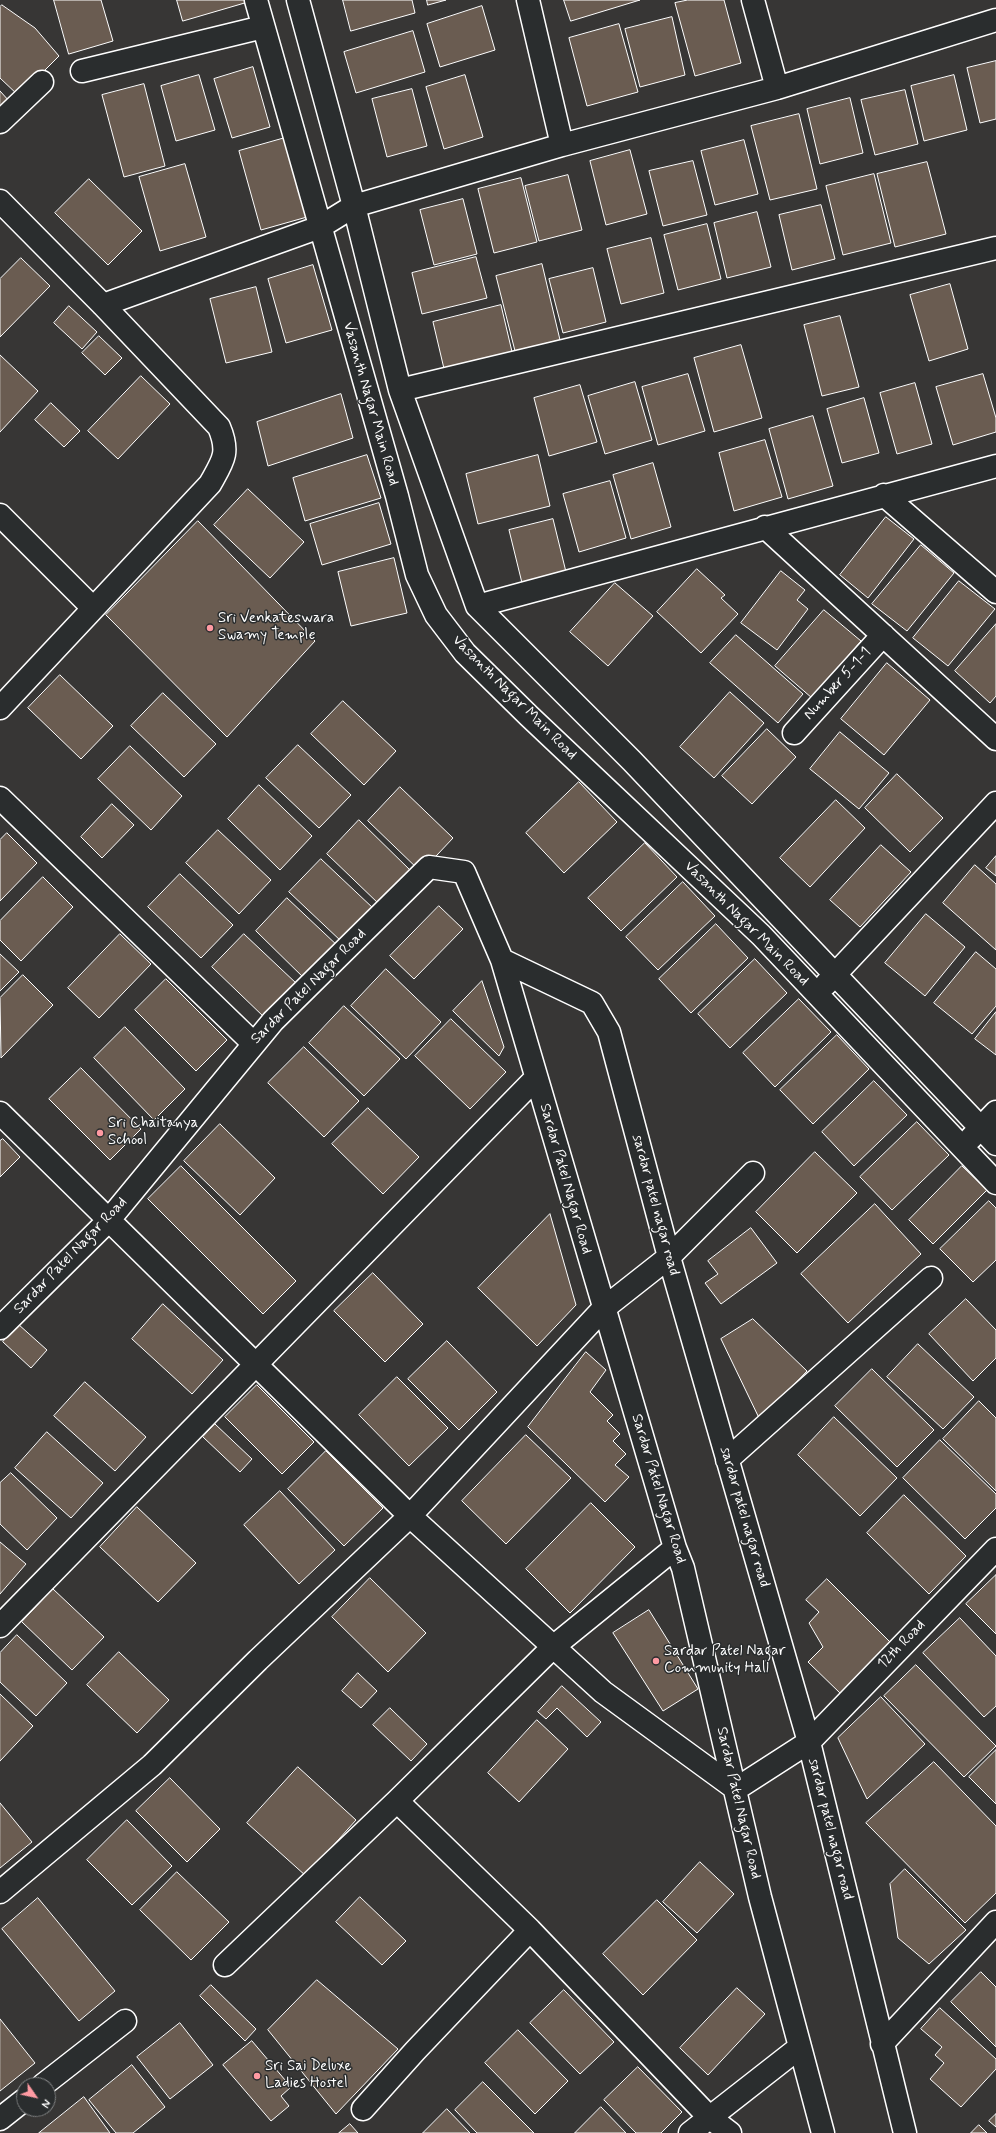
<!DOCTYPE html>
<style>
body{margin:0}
#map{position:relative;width:996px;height:2133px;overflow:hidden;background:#373635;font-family:Mynerve,sans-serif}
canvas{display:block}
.north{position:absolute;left:16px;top:2077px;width:40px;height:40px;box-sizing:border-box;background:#2a2d2e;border:1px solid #7f8182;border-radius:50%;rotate:124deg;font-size:11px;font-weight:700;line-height:16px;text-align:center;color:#fff}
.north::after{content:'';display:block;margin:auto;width:14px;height:18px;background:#ff9aa2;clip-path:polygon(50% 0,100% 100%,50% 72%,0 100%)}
</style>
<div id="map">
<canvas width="996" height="2133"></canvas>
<div class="north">N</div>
</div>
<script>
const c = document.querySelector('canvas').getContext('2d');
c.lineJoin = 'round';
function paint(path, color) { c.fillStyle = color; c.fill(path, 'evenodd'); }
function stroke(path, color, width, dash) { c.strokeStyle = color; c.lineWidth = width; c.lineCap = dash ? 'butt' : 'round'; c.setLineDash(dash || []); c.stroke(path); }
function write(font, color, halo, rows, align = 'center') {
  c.font = font + ' Mynerve,sans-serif'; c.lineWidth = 3; c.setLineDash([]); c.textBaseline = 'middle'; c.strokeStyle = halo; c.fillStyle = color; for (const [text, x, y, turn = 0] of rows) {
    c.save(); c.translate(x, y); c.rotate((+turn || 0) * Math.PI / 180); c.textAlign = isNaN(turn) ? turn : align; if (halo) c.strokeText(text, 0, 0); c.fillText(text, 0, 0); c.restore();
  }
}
const building = new Path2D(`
 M 54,0 L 101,0 L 113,41 L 69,54 Z
 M 177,0 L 247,0 L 248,2 L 183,21 Z
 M 343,0 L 412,0 L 415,13 L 351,31 Z
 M 427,0 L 446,0 L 428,5 Z
 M 564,0 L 640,0 L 571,21 Z
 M 688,0 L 724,0 L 741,63 L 695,76 L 675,3 Z
 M 2,5 L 35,28 L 59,56 L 19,96 L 0,78 L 0,7 Z
 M 482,6 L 495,50 L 440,67 L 427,24 Z
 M 672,17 L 685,75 L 640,87 L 625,29 Z
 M 619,24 L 638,92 L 587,106 L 569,38 Z
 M 413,31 L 425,72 L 356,93 L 344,52 Z
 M 996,61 L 996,119 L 980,123 L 967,68 Z
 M 253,67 L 270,127 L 232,138 L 214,79 Z
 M 199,75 L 215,130 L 176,141 L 161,86 Z
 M 465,75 L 483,137 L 444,149 L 426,87 Z
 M 954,75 L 967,130 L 924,141 L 911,86 Z
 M 144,84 L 165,166 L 124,177 L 102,95 Z
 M 412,89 L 427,146 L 387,157 L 372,99 Z
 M 905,90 L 918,144 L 875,155 L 861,100 Z
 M 0,91 L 10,102 L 0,113 Z
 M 850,98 L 863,153 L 820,164 L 807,109 Z
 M 799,114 L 817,189 L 770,200 L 751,126 Z
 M 285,138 L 307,217 L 261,230 L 239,151 Z
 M 744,140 L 758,194 L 715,205 L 701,151 Z
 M 630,150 L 647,214 L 606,225 L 590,161 Z
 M 693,161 L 707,215 L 663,226 L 649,171 Z
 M 927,162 L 946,234 L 895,247 L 877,174 Z
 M 185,164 L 206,237 L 160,251 L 139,177 Z
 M 874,174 L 891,243 L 843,255 L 826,186 Z
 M 568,175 L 582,230 L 539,241 L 525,186 Z
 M 521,178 L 537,242 L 494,253 L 478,189 Z
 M 89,179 L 142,231 L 108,265 L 55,213 Z
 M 463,199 L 477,254 L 434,265 L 420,210 Z
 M 821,205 L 835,259 L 792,270 L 779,215 Z
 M 757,212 L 771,267 L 727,278 L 714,223 Z
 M 707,224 L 721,279 L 678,290 L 664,235 Z
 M 651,238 L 664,293 L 621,304 L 607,249 Z
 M 476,257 L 487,298 L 422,314 L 412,273 Z
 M 21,258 L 50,286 L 0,337 L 0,279 Z
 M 542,264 L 560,340 L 515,351 L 496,276 Z
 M 313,265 L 332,330 L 286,343 L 268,279 Z
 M 593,268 L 606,322 L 563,333 L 549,279 Z
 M 950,284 L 968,349 L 929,361 L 910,295 Z
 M 256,287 L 272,352 L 226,363 L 210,299 Z
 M 501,305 L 513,356 L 445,373 L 433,322 Z
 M 69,306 L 97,332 L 82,349 L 54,323 Z
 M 840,316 L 859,387 L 822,396 L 804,325 Z
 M 99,336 L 122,358 L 105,375 L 82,353 Z
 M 741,345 L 762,418 L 714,432 L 694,358 Z
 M 0,355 L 38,391 L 0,432 Z
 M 688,374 L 705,431 L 658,445 L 642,387 Z
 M 983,374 L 996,418 L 996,432 L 953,445 L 936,387 Z
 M 141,376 L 170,404 L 118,459 L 88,431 Z
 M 635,382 L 652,440 L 605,454 L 588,396 Z
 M 915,383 L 932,444 L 897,454 L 880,393 Z
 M 580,385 L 597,442 L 549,456 L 534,398 Z
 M 341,394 L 353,438 L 268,466 L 257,422 Z
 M 864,398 L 879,453 L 842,463 L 827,409 Z
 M 51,403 L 80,431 L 64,447 L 35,420 Z
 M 813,416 L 833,486 L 788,499 L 769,429 Z
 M 765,440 L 782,497 L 734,511 L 719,453 Z
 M 367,455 L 381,498 L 305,521 L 293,478 Z
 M 538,455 L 550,506 L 478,524 L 466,474 Z
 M 653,463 L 671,527 L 631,539 L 613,475 Z
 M 610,481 L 626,538 L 579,552 L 563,494 Z
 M 248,489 L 304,542 L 270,578 L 214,525 Z
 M 379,503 L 391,544 L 322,565 L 310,524 Z
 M 886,517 L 914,539 L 868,598 L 840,575 Z
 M 553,519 L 566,572 L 522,583 L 509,530 Z
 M 198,521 L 315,641 L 227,737 L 106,615 Z
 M 921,545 L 954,573 L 907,631 L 872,604 Z
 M 394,558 L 407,613 L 351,626 L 338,572 Z
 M 697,569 L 725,595 L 721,598 L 738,614 L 701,653 L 657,612 Z
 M 781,571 L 805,590 L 797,600 L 808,609 L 777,650 L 741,623 Z
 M 959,581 L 995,609 L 948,666 L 913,638 Z
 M 615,583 L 653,616 L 608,666 L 570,632 Z
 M 824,610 L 861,641 L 812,698 L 775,666 Z
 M 996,624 L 996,696 L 990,703 L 955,671 Z
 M 736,635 L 803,694 L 778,723 L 710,663 Z
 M 887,663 L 930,700 L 884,755 L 841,719 Z
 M 60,675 L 113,726 L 81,759 L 28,708 Z
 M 730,692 L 764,723 L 714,778 L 680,747 Z
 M 163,693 L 216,744 L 184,777 L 131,726 Z
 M 343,701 L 396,751 L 364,785 L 311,734 Z
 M 767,729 L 796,757 L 752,804 L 722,776 Z
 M 840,732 L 889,773 L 859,809 L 810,769 Z
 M 298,745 L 351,795 L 319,828 L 266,778 Z
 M 130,746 L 182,796 L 151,830 L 98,779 Z
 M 897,774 L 943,818 L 910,852 L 865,808 Z
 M 579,782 L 617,822 L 564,873 L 526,833 Z
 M 259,785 L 312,836 L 280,870 L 228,819 Z
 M 400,787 L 453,838 L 421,872 L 368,821 Z
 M 836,800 L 865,828 L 810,887 L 780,858 Z
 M 112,804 L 134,825 L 102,858 L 81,837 Z
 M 359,820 L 411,871 L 380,905 L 327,854 Z
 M 218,830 L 271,880 L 239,914 L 186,863 Z
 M 7,833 L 37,863 L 0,901 L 0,840 Z
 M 645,843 L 677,877 L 621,931 L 588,898 Z
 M 881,845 L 911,872 L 860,927 L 830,900 Z
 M 996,856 L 996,876 L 986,868 Z
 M 321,859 L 374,909 L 342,942 L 289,892 Z
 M 975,865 L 996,884 L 996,950 L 943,903 Z
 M 180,874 L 233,925 L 201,958 L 148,907 Z
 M 43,877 L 73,907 L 21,961 L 0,940 L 0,921 Z
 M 683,882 L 715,916 L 658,970 L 626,937 Z
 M 287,898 L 340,948 L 308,982 L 256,931 Z
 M 439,906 L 463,929 L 414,979 L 390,956 Z
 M 926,914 L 965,947 L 925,996 L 885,963 Z
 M 716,924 L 748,958 L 691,1013 L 659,979 Z
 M 120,934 L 151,964 L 99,1018 L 68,988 Z
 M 244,934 L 297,984 L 265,1018 L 212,967 Z
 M 976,952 L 996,969 L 996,1006 L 972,1034 L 934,1003 Z
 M 0,954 L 19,972 L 0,991 Z
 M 755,959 L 787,993 L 730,1048 L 698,1014 Z
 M 386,969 L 441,1022 L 406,1059 L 351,1006 Z
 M 23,975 L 53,1005 L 1,1058 L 0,998 Z
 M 166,979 L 227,1040 L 196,1071 L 135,1010 Z
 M 482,981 L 504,1047 L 499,1056 L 453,1011 Z
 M 799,999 L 831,1032 L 775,1087 L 743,1053 Z
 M 344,1006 L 400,1059 L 364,1096 L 309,1043 Z
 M 996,1012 L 996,1055 L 975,1039 Z
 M 451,1019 L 506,1072 L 470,1109 L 415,1056 Z
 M 125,1027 L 185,1089 L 154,1120 L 94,1058 Z
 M 837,1035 L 869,1069 L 813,1124 L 780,1090 Z
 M 304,1047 L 359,1101 L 324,1137 L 268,1083 Z
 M 81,1068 L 141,1129 L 110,1160 L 49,1099 Z
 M 874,1081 L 907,1115 L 854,1166 L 822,1132 Z
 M 368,1108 L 419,1157 L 383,1194 L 332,1144 Z
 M 917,1122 L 949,1155 L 892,1210 L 860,1177 Z
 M 220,1124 L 275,1178 L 240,1215 L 184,1161 Z
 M 3,1139 L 20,1157 L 0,1177 L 0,1141 Z
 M 815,1152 L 857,1193 L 797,1253 L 756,1212 Z
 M 181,1166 L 296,1281 L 263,1314 L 148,1199 Z
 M 962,1166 L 987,1190 L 933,1244 L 909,1220 Z
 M 989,1201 L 996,1208 L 996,1260 L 973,1282 L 940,1249 Z
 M 875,1204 L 921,1254 L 848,1323 L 801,1274 Z
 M 550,1214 L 576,1305 L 537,1346 L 478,1288 Z
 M 751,1228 L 777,1263 L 721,1304 L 705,1283 L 718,1274 L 708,1261 Z
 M 373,1273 L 423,1324 L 385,1362 L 334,1311 Z
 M 966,1299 L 996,1330 L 996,1358 L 973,1381 L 929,1334 Z
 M 163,1304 L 223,1360 L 192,1394 L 132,1339 Z
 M 753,1319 L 807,1371 L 760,1420 L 721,1339 Z
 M 18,1324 L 47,1350 L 31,1368 L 3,1342 Z
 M 447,1341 L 497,1392 L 459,1430 L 408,1379 Z
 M 918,1344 L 974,1397 L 943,1429 L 887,1377 Z
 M 586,1352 L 606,1370 L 590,1392 L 613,1415 L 607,1421 L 620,1434 L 613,1441 L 626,1454 L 615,1465 L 629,1477 L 605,1502 L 528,1427 Z
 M 872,1369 L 934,1430 L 897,1467 L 835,1406 Z
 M 397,1377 L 448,1428 L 409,1466 L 359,1415 Z
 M 85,1382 L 146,1437 L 115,1471 L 54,1416 Z
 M 257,1385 L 314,1442 L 282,1474 L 225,1417 Z
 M 979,1401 L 996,1418 L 996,1491 L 943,1439 Z
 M 834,1417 L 897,1478 L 860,1516 L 798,1455 Z
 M 215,1424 L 252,1459 L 240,1472 L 203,1437 Z
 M 47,1432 L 103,1483 L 71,1518 L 15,1468 Z
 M 526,1435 L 571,1478 L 506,1544 L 462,1501 Z
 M 940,1440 L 996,1494 L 996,1508 L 965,1539 L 903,1478 Z
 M 326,1451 L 383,1508 L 344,1546 L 288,1489 Z
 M 11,1473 L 57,1518 L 27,1550 L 0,1524 L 0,1483 Z
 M 280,1491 L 335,1550 L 299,1584 L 244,1525 Z
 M 904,1495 L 966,1556 L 929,1594 L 867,1533 Z
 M 591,1503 L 635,1547 L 570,1613 L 526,1569 Z
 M 137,1507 L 196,1563 L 158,1602 L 100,1547 Z
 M 0,1542 L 26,1564 L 0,1594 Z
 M 996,1575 L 996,1634 L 966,1604 Z
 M 370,1578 L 426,1633 L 388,1672 L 332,1617 Z
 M 827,1579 L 891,1643 L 841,1694 L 808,1662 L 823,1647 L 809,1623 L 819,1612 L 806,1600 Z
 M 53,1589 L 104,1637 L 72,1670 L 22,1622 Z
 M 649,1610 L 698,1689 L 663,1711 L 613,1633 Z
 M 960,1618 L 996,1656 L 996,1706 L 984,1717 L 923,1653 Z
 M 17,1635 L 67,1683 L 36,1716 L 0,1682 L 0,1653 Z
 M 119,1652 L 169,1700 L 137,1733 L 87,1685 Z
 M 916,1665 L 996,1746 L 964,1777 L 884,1696 Z
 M 358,1673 L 377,1691 L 361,1708 L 342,1691 Z
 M 562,1686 L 601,1722 L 587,1737 L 557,1708 L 546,1719 L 538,1712 Z
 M 0,1694 L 33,1726 L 0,1761 Z
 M 881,1697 L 925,1744 L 867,1799 L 838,1738 Z
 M 390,1708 L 427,1744 L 411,1761 L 373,1725 Z
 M 537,1720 L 568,1749 L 519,1802 L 488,1773 Z
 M 996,1750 L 996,1804 L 969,1777 Z
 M 934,1762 L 996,1826 L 996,1893 L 965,1923 L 866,1823 Z
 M 298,1767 L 356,1820 L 306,1876 L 247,1823 Z
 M 170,1778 L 220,1829 L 187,1862 L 136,1811 Z
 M 0,1803 L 32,1842 L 0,1868 Z
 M 127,1820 L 172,1866 L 132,1905 L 87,1860 Z
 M 700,1862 L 734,1894 L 697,1933 L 663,1902 Z
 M 905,1869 L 966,1930 L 929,1964 L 898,1938 L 890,1884 Z
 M 177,1872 L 229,1922 L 191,1960 L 140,1910 Z
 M 360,1897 L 406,1941 L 382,1965 L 336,1922 Z
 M 38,1898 L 115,1991 L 79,2021 L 2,1929 Z
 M 657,1900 L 697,1940 L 643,1995 L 603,1954 Z
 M 981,1972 L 996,1987 L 996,2047 L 951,2002 Z
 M 317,1980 L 398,2049 L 336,2114 L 268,2030 Z
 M 211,1985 L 256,2029 L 245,2041 L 200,1996 Z
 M 737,1988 L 765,2014 L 708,2075 L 680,2048 Z
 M 564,1990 L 614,2042 L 580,2074 L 530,2023 Z
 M 940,2008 L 996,2059 L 996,2069 L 961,2107 L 930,2079 L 944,2063 L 935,2055 L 942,2047 L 921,2029 Z
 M 0,2019 L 35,2063 L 0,2091 Z
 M 180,2023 L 213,2065 L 170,2099 L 137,2057 Z
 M 518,2030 L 568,2081 L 535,2114 L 485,2063 Z
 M 252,2041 L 291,2087 L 281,2096 L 289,2106 L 271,2121 L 223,2065 Z
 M 132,2065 L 165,2107 L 133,2133 L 116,2133 L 89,2100 Z
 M 638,2067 L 682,2112 L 661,2133 L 636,2133 L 604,2100 Z
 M 483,2082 L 534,2133 L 477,2133 L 455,2110 Z
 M 84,2097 L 110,2133 L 39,2133 Z
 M 601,2107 L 626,2133 L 575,2133 Z
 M 447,2109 L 470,2133 L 423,2133 Z
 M 996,2114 L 996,2127 L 989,2121 Z
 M 350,2124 L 358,2133 L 339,2133 Z
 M 979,2125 L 987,2133 L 971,2133 Z`);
const minor = new Path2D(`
 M 256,0 L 397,496 L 417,575 L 436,615 L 465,653 L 529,716 L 761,935 L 996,1183
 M 298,0 L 354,206 L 400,390 L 477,606 L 632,761 L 996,1144
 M 528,0 L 562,145
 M 753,0 L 777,88
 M 82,71 L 263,27
 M 0,122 L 42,82
 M 0,201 L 103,305 L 219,427 C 230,453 223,461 210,484 L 0,708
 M 103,305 L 320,227 L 354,206 L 562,145 L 777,88 L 996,20
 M 400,390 L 996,248
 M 884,495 L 996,592
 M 0,515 L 93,608
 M 765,527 L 996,739
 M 477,606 L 996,466
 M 794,733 L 883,635
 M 0,798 L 253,1043
 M 502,960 L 592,1003 L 609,1032 L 669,1257 L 809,1742 L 905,2133
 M 826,984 L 996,803
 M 0,1113 L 410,1516 L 603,1692 L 736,1789
 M 971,1138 L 996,1112
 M 0,1328 L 108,1221 L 273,1021 L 429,867 L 464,872 L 502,960 L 675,1548 L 683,1568 L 760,1897 L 823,2133
 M 727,1460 L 931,1278
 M 0,1626 L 536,1078
 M 736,1789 L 809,1742 L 996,1549
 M 397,1801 L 530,1930 L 709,2117 L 730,2133
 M 0,1892 L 152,1765 L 258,1660 L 410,1516 L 603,1309 L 669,1257 L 753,1173
 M 225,1965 L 397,1801 L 553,1647 L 675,1548
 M 882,2044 L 996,1922
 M 43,2085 L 125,2021
 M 363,2109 L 415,2051 L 530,1930
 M 0,2119 L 24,2100
 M 690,2133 L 800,2047`);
const markers = [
 [210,628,4,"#ff9aa2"],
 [100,1133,4,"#ff9aa2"],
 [656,1661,4,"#ff9aa2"],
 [257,2076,4,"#ff9aa2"]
];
const streetNames = [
 ["Vasanth Nagar Main Road",370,404,74],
 ["Number 5-1-1",838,684,-48],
 ["Vasanth Nagar Main Road",514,698,45],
 ["Vasanth Nagar Main Road",746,924,45],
 ["Sardar Patel Nagar Road",309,987,-45],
 ["Sardar Patel Nagar Road",565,1179,74],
 ["sardar patel nagar road",655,1205,75],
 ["Sardar Patel Nagar Road",71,1256,-46],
 ["Sardar Patel Nagar Road",658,1489,73],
 ["sardar patel nagar road",744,1517,74],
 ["12th Road",902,1645,-46],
 ["Sardar Patel Nagar Road",738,1803,77],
 ["sardar patel nagar road",830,1829,76]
];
const poiNames = [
 ["Sri Venkateswara",218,619],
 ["Swamy Temple",218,636],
 ["Sri Chaitanya",108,1124],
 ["School",108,1141],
 ["Sardar Patel Nagar",664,1652],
 ["Community Hall",664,1669],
 ["Sri Sai Deluxe",265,2067],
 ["Ladies Hostel",265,2084]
];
paint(building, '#6a5c51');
stroke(building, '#fff', 1);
stroke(minor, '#fff', 25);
stroke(minor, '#2a2d2e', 22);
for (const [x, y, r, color] of markers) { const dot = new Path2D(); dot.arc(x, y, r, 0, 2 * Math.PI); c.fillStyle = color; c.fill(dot); stroke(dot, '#2a2d2e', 1.5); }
write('15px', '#fff', '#2a2d2e', streetNames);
write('15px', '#fff', '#2a2d2e', poiNames, 'left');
</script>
